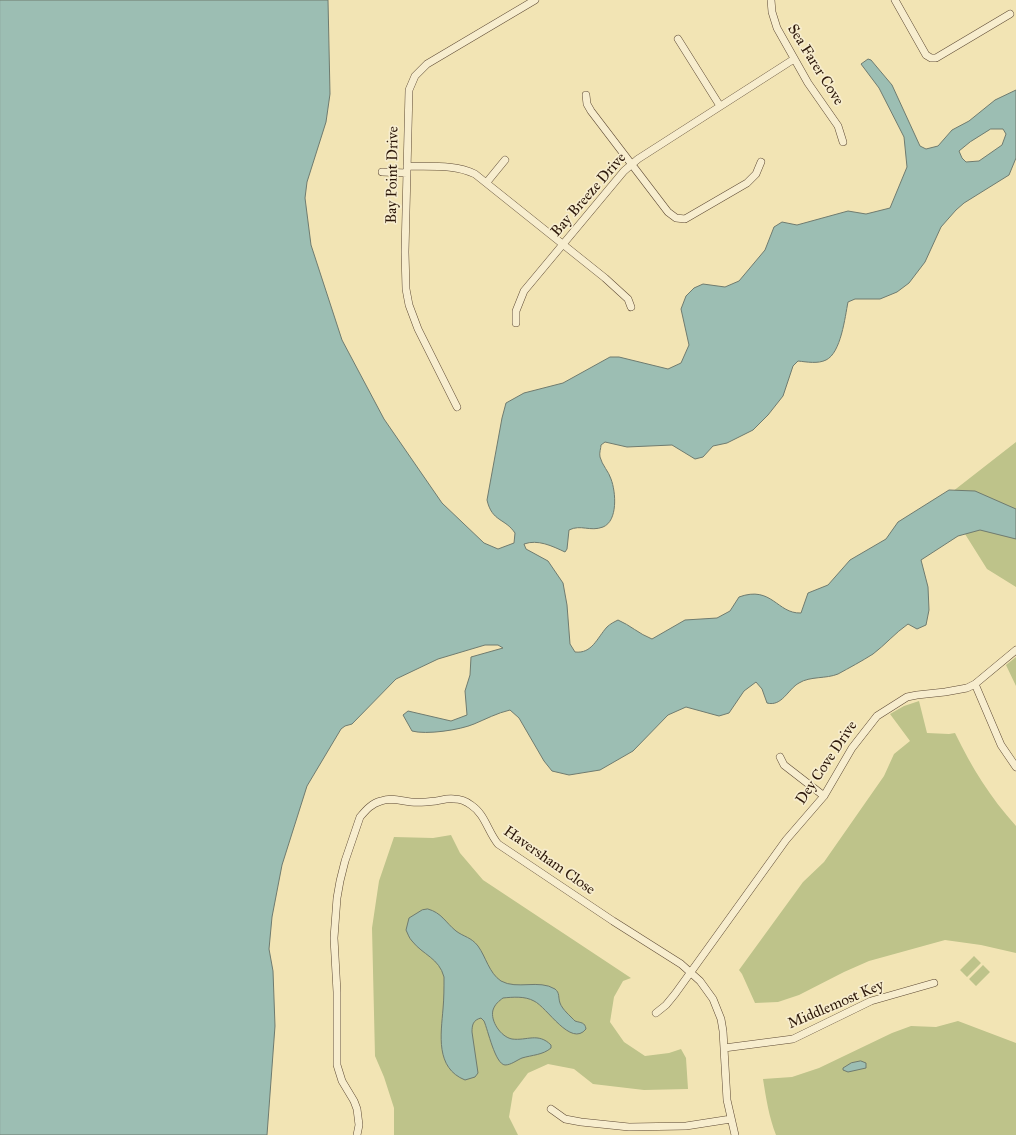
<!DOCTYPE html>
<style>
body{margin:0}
canvas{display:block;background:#f2e4b4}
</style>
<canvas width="1016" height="1135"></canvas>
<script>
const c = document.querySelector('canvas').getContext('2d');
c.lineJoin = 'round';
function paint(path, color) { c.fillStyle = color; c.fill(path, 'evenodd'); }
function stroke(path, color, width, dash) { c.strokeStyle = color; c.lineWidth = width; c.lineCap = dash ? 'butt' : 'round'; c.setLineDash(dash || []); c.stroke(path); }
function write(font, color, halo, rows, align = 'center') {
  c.font = font + ' "IM FELL Great Primer",serif'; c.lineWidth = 3.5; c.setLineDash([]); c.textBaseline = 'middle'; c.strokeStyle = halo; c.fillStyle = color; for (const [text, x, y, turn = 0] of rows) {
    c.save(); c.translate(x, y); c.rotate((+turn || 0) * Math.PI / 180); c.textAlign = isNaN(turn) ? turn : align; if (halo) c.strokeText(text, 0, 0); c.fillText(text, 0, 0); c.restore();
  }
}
const green = new Path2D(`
 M 1016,442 L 1016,587 L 987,569 L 943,499 Z
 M 1016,657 L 1016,686 L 1006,665 Z
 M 919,701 L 927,733 L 949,734 L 955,733 C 972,768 990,797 1016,826 L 1016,953 L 981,945 L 945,940 L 869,961 L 844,972 L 799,995 L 778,1002 L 755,1003 L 742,974 L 739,970 L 803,882 L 824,862 L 884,776 L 894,754 L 910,741 L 890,714 L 904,706 Z
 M 451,835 L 460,853 L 483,880 L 631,978 L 623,981 L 614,997 L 610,1022 L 624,1042 L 645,1056 L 669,1053 L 681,1049 L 686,1058 L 688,1089 L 644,1090 L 593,1084 L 574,1069 L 548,1064 L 528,1073 L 513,1093 L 509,1117 L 518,1135 L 394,1135 L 394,1108 L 384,1077 L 375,1056 L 372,928 L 379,881 L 394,837 L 433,838 Z
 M 974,956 L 981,963 L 967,977 L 960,970 Z
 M 983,965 L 990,972 L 976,986 L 969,979 Z
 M 958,1021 L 1016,1043 L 1016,1135 L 776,1135 C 769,1117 766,1098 763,1079 L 792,1077 L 819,1068 L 892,1033 L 911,1026 L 936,1027 Z`);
const water = new Path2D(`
 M 0,0 L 328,0 L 330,94 L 326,122 L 307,182 L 305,198 L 311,245 L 342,340 L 384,419 L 442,503 L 484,543 L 498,549 L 514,543 L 515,533 C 505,518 492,522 487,500 L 502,418 L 506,403 L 524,393 L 563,383 L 610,357 L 619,357 L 668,369 L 681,363 L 689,345 L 681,309 L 686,296 L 694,288 L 703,284 L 725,287 L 739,281 L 765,250 L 774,227 L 782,222 L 797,225 L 848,211 L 866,214 L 890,208 L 907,167 L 904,137 L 879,88 L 861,64 L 868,59 L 871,60 L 892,85 L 920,146 L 926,149 L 938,146 L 952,130 L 969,121 L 995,100 L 1016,90 L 1016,158 L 1009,175 L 964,203 L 956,210 L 941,227 L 925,262 L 909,283 L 897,292 L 880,299 L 855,299 L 848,302 C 845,317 841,353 826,360 C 818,364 807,362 798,361 L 793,366 L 783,396 L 768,415 L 753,430 L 727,443 L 713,446 L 703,457 L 695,459 L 672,445 L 627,447 L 605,442 L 601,445 C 601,448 599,453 600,457 C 602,465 609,472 611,479 C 616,492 618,521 603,527 C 590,532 581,524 569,530 L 567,549 L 565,552 C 552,546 538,539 524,544 L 526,549 L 548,561 L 563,583 L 567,605 L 570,644 L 575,652 C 592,654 597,638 607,627 C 610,624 614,622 618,620 C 630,625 639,634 652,639 L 685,620 L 717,618 L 730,611 L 739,597 C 772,585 777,614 801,613 L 808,593 L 828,585 L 850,560 L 886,539 L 898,522 L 949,490 L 975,491 L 1016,509 L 1016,539 L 980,530 L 958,536 L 921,560 L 928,587 L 929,610 L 926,625 L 917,629 L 908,624 C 895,633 885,645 873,654 C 862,661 849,668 838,674 C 826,679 810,676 799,683 C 788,689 782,707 767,703 L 762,689 L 756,682 L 744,691 L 729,713 L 719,716 L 686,707 L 668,715 L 633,751 L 600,770 L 569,775 L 552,771 L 544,761 L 519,718 L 510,710 C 497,713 486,719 474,724 C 460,730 426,735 412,731 L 403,715 L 408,711 L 451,721 L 467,715 L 465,691 L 470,675 L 471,657 L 503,648 L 498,645 L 485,645 L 438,659 L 396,679 L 352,724 L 345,726 L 341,729 L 307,786 L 282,865 L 272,917 L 269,949 L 273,971 L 275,1026 L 267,1135 L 0,1135 ZM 991,129 L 1003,129 L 1006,134 L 1002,145 L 979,161 L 966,162 L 962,158 L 959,151 L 970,142 Z
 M 428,909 C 442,913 445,922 456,931 C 464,937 471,937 478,946 C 486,957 489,973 501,981 C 517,990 539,979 555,989 C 560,993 558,997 560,1003 C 561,1006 564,1010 567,1013 C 569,1015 573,1019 575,1021 C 581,1023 585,1022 586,1029 C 571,1048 547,1007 534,1001 C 525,996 513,997 503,998 C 499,1001 495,1004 493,1010 C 490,1021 501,1037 512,1039 C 527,1041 538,1032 551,1045 L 551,1048 C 543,1055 532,1055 522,1058 C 517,1060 511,1065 505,1065 C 495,1064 488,1030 484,1021 L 481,1018 C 473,1020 472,1025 472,1032 L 478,1073 L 475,1077 L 465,1080 C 435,1068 441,1034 443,1009 C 444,998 444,988 444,977 C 439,958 423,955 412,941 C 409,938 408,934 406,930 L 409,918 L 422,910 Z
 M 861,1061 L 866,1063 L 866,1068 L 848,1072 L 843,1070 L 843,1068 L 851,1063 Z`);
const minor = new Path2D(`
 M 771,0 L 772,12 L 777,28 L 808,83 L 838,126 L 843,142
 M 895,0 L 926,55 L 931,58 L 936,58 L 1010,14
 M 678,39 L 720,106
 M 586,95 L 587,104 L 591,111 L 668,212 L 676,218 L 685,219 L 747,183 L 756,174 L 761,162
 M 407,166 C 430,167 454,164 475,174 L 605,278 L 628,299 L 631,307
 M 382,172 L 407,173
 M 487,182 L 505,160
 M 516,323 L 516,311 L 524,291 L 624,171 L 638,159 L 794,59
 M 457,407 L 418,329 L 409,305 L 406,289 L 405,252 L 409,90 L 415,76 L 427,64 L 535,0
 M 975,684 L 1001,745 L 1016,767
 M 780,757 L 784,765 L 824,796
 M 656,1013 L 666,1005 L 675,994 L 786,840 L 824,796 L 852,748 L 877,716 L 907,697 L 917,695 L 945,692 L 967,688 L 975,684 L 1016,650
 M 724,1048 L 793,1039 L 871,1001 L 934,983
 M 551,1109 L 565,1119 L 581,1122 L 629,1127 L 686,1126 L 731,1119
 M 357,1135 L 359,1125 L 357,1109 L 354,1101 L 342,1081 L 337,1065 L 337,992 L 334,938 L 337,898 L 340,881 L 345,861 L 360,817 C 366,810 372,803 381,801 C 392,797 401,801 411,802 C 419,803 428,802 436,801 C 442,800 448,798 454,799 C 460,799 466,801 471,805 C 485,814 488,832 498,844 L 613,921 L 681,964 L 700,981 L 713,999 L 721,1019 L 723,1031 L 727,1100 L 735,1135`);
const streetNames = [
 ["Sea Farer Cove",815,65,58],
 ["Bay Point Drive",393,175,-89],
 ["Bay Breeze Drive",589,195,-49],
 ["Dey Cove Drive",827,763,-56],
 ["Haversham Close",549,861,35],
 ["Middlemost Key",836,1005,-23]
];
paint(green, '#bec38a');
paint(water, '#9cbeb3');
stroke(water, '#6f7b6f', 1);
stroke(minor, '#5e4a34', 8);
stroke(minor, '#f7edce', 7);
write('15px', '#2c1709', '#f7edce', streetNames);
</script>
